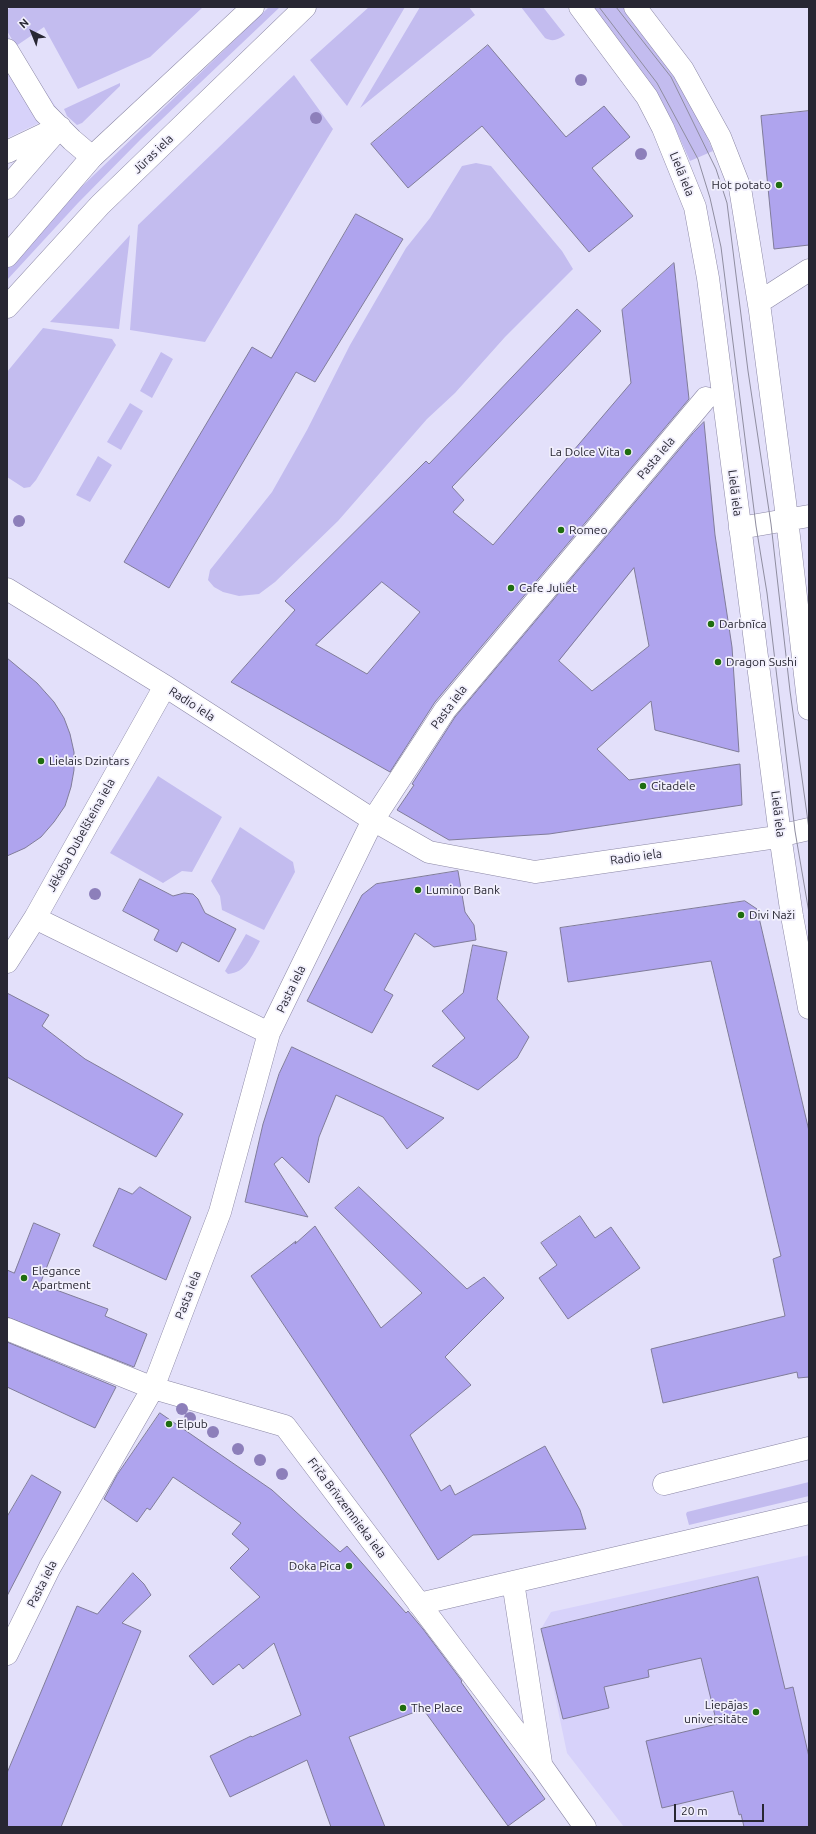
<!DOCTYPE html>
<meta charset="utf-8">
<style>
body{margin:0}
#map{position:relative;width:816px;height:1834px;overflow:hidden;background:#e3e0fa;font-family:Ubuntu,sans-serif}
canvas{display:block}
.frame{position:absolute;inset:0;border:8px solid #282733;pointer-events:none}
.north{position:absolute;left:12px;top:12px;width:40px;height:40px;-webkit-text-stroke:3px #f1effc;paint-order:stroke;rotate:317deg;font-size:11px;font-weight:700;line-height:16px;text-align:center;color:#282733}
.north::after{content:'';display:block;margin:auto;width:14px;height:18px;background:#282733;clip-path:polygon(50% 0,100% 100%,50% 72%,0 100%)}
.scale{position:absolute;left:674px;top:1804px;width:90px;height:18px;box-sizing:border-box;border:2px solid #282733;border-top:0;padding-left:5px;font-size:12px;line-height:14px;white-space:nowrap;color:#282733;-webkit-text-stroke:3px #f1effc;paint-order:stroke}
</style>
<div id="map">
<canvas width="816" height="1834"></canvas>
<div class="frame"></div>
<div class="north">N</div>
<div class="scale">20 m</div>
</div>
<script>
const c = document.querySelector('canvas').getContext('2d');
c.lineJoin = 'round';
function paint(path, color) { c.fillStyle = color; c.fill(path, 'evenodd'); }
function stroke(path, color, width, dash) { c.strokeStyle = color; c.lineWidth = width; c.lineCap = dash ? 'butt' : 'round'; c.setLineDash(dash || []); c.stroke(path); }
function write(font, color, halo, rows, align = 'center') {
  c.font = font + ' Ubuntu,sans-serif'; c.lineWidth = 3.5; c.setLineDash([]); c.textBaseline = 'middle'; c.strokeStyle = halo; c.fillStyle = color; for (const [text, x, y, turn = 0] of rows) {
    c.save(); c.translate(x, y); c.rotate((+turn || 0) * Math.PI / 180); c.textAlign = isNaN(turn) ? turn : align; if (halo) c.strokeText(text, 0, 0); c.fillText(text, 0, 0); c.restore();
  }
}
const built = new Path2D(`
 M 7,33 L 60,113 L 7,138 Z
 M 809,1555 L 809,1827 L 624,1827 L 567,1753 L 541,1629 L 551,1612 Z`);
const green = new Path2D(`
 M 11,7 L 203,7 L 150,57 L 78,89 L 44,27 L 16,46 L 7,31 L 7,10 Z
 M 269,7 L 280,7 L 141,139 L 78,203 L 7,280 L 7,268 L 71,197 Z
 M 369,7 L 405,7 L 347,106 L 310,60 Z
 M 420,7 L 469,7 L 475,15 L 360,108 Z
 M 521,7 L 543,7 L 565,35 C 557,40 553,42 545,38 Z
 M 590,7 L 624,7 L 691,99 L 713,151 L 690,161 L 671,119 L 661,104 Z
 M 294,75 L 333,129 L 205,342 L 130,330 L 138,225 Z
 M 120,83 L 120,86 L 82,123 L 77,125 L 67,116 L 64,109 Z
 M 476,163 L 491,166 L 562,251 L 573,269 L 505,337 L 455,393 L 427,419 L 338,521 L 275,582 L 259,594 L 239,596 L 223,592 L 214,587 L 208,580 L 210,570 L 272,492 L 307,430 L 350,345 L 406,248 L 430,218 L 462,166 Z
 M 130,235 L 119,329 L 50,322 Z
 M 43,328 L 112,339 L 116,345 L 36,480 L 30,487 L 24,488 L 7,477 L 7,372 Z
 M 161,352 L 173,359 L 152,398 L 140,391 Z
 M 130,403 L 143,411 L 121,450 L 107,442 Z
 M 98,456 L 112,465 L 90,502 L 76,495 Z
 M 158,776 L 222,817 L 192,872 L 182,871 L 163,883 L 110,853 Z
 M 240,827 L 293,862 L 295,872 L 264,930 L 222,910 L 220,896 L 211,881 Z
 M 246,934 L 260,941 C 252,955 246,973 228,974 L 225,971 Z
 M 809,1482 L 809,1496 L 689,1525 L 686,1514 L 687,1512 Z`);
const building = new Path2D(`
 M 488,45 L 566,137 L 604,106 L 630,137 L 592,168 L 633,216 L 589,252 L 482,126 L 408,188 L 371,144 Z
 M 809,111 L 809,245 L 774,249 L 761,116 Z
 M 356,214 L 403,239 L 315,382 L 296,372 L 169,588 L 124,562 L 252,347 L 271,358 Z
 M 674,263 L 689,399 L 435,702 L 390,772 L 231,682 L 295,610 L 285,601 L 426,461 L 429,464 L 577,309 L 601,331 L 452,487 L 464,500 L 453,512 L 493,545 L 631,383 L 622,310 ZM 382,582 L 420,612 L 367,674 L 316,645 Z
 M 704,422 L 715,535 L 732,647 L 739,752 L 655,730 L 651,701 L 597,749 L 629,780 L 740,764 L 742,805 L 549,834 L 449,840 L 397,810 L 414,785 L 412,784 L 455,717 L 693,433 ZM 634,568 L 649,646 L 592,691 L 559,661 Z
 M 7,658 L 37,683 L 54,702 L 64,718 L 70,734 L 74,752 L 74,770 L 71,787 L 65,806 L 54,822 L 41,837 L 25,848 L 7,856 Z
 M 458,871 L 465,912 L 474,925 L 476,940 L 434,947 L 415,933 L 384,990 L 393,995 L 372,1033 L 307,1001 L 362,895 L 376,884 Z
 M 140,879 L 173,896 L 184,893 L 193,894 L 198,899 L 205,913 L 236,929 L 219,962 L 182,942 L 177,952 L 154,940 L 159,930 L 123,911 Z
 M 745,901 L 757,909 L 809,1131 L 809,1377 L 798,1378 L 797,1372 L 663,1403 L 651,1349 L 785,1316 L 773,1259 L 781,1256 L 711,961 L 568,982 L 560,928 Z
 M 473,945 L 507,952 L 497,999 L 529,1037 L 517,1058 L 478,1090 L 432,1066 L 465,1038 L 442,1011 L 463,993 Z
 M 7,993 L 49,1015 L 42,1026 L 85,1059 L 183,1114 L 156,1157 L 7,1077 Z
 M 292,1047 L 444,1118 L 407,1149 L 383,1117 L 336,1095 L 319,1137 L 309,1183 L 282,1157 L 274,1164 L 308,1217 L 245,1202 L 263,1124 L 279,1074 Z
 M 140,1187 L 191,1217 L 166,1280 L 93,1246 L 119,1188 L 132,1194 Z
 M 359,1187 L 467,1289 L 484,1277 L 504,1298 L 445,1357 L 471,1385 L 410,1435 L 441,1491 L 450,1485 L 455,1495 L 545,1446 L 580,1510 L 586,1529 L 473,1535 L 438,1560 L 385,1476 L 251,1276 L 296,1241 L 295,1244 L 315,1226 L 381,1328 L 422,1293 L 335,1208 Z
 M 580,1216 L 595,1238 L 611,1227 L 640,1268 L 568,1319 L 539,1278 L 557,1265 L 541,1243 Z
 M 34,1223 L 60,1234 L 40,1284 L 108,1309 L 105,1316 L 147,1334 L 134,1367 L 7,1317 L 7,1270 L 14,1273 Z
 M 7,1342 L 116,1387 L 95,1428 L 7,1387 Z
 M 160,1413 L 272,1490 L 340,1552 L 347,1546 L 406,1613 L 408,1611 L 423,1629 L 462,1681 L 461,1682 L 545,1799 L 508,1826 L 423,1709 L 349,1737 L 385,1827 L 331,1827 L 307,1760 L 230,1797 L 210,1756 L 251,1736 L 252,1737 L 301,1715 L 274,1643 L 243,1669 L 239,1664 L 213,1685 L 189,1656 L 260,1597 L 230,1568 L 249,1549 L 232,1534 L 241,1523 L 173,1477 L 150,1510 L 147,1508 L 137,1522 L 104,1499 L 117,1475 Z
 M 32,1475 L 61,1492 L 7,1596 L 7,1517 Z
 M 133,1573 L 144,1584 L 151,1595 L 122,1623 L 141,1631 L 61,1827 L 7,1827 L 7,1773 L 77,1606 L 97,1614 Z
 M 758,1577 L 785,1689 L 793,1687 L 809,1757 L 809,1827 L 744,1827 L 741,1814 L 739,1815 L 733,1791 L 662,1808 L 646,1741 L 717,1724 L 701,1658 L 648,1670 L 649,1677 L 604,1687 L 609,1708 L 563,1719 L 541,1629 Z`);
const minor = new Path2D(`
 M 580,7 L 647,97 L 663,128 L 695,207 L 708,278 L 780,835 L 792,916 L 809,1008
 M 635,7 L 683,70 L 720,137 L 740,188 L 760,311 L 785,502 L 809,709
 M 7,50 L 45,113 L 72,140 L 92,157
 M 7,152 L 51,131
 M 7,188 L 60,127
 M 764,299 L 809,270
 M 740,528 L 809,516
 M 7,589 L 165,686 L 373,820 L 429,852 L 535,872 L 770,838 L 809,829
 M 35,918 L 269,1033
 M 7,962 L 35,918 L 165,686
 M 7,1329 L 153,1388 L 285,1426 L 541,1765 L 585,1827
 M 664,1484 L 809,1448
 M 513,1582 L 541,1763
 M 419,1604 L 809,1513
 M 7,1654 L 50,1567 L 153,1388 L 220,1212 L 269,1033 L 373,820 L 445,710 L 706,398`);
const major = new Path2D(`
 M 7,256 L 92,157 L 253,7
 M 7,307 L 100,205 L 305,7`);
const tram = new Path2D(`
 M 599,7 L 657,83 L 698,159 L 710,198 L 721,247 L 756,526 L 767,593 L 795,831 L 809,913
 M 616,7 L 671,77 L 716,169 L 727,203 L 748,371 L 771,524 L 790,691 L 809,829`);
const trees = [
 [581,80],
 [316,118],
 [641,154],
 [19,521],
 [95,894],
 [182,1409],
 [190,1418],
 [213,1432],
 [238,1449],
 [260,1460],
 [282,1474]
];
const markers = [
 [779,185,4,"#1f6d10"],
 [628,452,4,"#1f6d10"],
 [561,530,4,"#1f6d10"],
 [511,588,4,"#1f6d10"],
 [711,624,4,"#1f6d10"],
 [718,662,4,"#1f6d10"],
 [41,761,4,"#1f6d10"],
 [643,786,4,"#1f6d10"],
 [418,890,4,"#1f6d10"],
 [741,915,4,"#1f6d10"],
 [24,1278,4,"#1f6d10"],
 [169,1424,4,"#1f6d10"],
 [349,1566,4,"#1f6d10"],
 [403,1708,4,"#1f6d10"],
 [756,1712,4,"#1f6d10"]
];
const streetNames = [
 ["Jūras iela",153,154,-44],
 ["Lielā iela",682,174,68],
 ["Pasta iela",656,458,-50],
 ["Lielā iela",735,493,83],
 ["Radio iela",192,704,33],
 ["Pasta iela",449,707,-53],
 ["Lielā iela",778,814,83],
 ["Jēkaba Dubelšteina iela",81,835,-61],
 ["Radio iela",636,857,-8],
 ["Pasta iela",291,989,-64],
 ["Pasta iela",188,1295,-69],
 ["Friča Brīvzemnieka iela",347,1508,53],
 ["Pasta iela",42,1584,-63]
];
const poiNames = [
 ["Hot potato",771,185,"right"],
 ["La Dolce Vita",620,452,"right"],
 ["Romeo",569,530],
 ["Cafe Juliet",519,588],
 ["Darbnīca",719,624],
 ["Dragon Sushi",726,662],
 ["Lielais Dzintars",49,761],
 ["Citadele",651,786],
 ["Luminor Bank",426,890],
 ["Divi Naži",749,915],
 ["Elegance",32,1271],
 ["Apartment",32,1285],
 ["Elpub",177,1424],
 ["Doka Pica",341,1566,"right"],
 ["Liepājas",748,1705,"right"],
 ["universitāte",748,1719,"right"],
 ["The Place",411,1708]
];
paint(built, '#d7d2fa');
paint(green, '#c3bcef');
paint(building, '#afa4ee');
stroke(building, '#807c99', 1);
stroke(minor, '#8b87a5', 23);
stroke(major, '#8b87a5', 23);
stroke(minor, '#fff', 22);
stroke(major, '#fff', 22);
stroke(tram, '#8f8da0', 1);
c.fillStyle = '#8d7fba';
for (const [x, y] of trees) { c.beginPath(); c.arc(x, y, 6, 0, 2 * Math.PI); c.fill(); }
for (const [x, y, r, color] of markers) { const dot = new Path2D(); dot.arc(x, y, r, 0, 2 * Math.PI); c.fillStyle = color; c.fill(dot); stroke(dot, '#f1effc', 1.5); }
write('12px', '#282733', '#f1effc', streetNames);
write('12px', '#282733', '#f1effc', poiNames, 'left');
</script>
